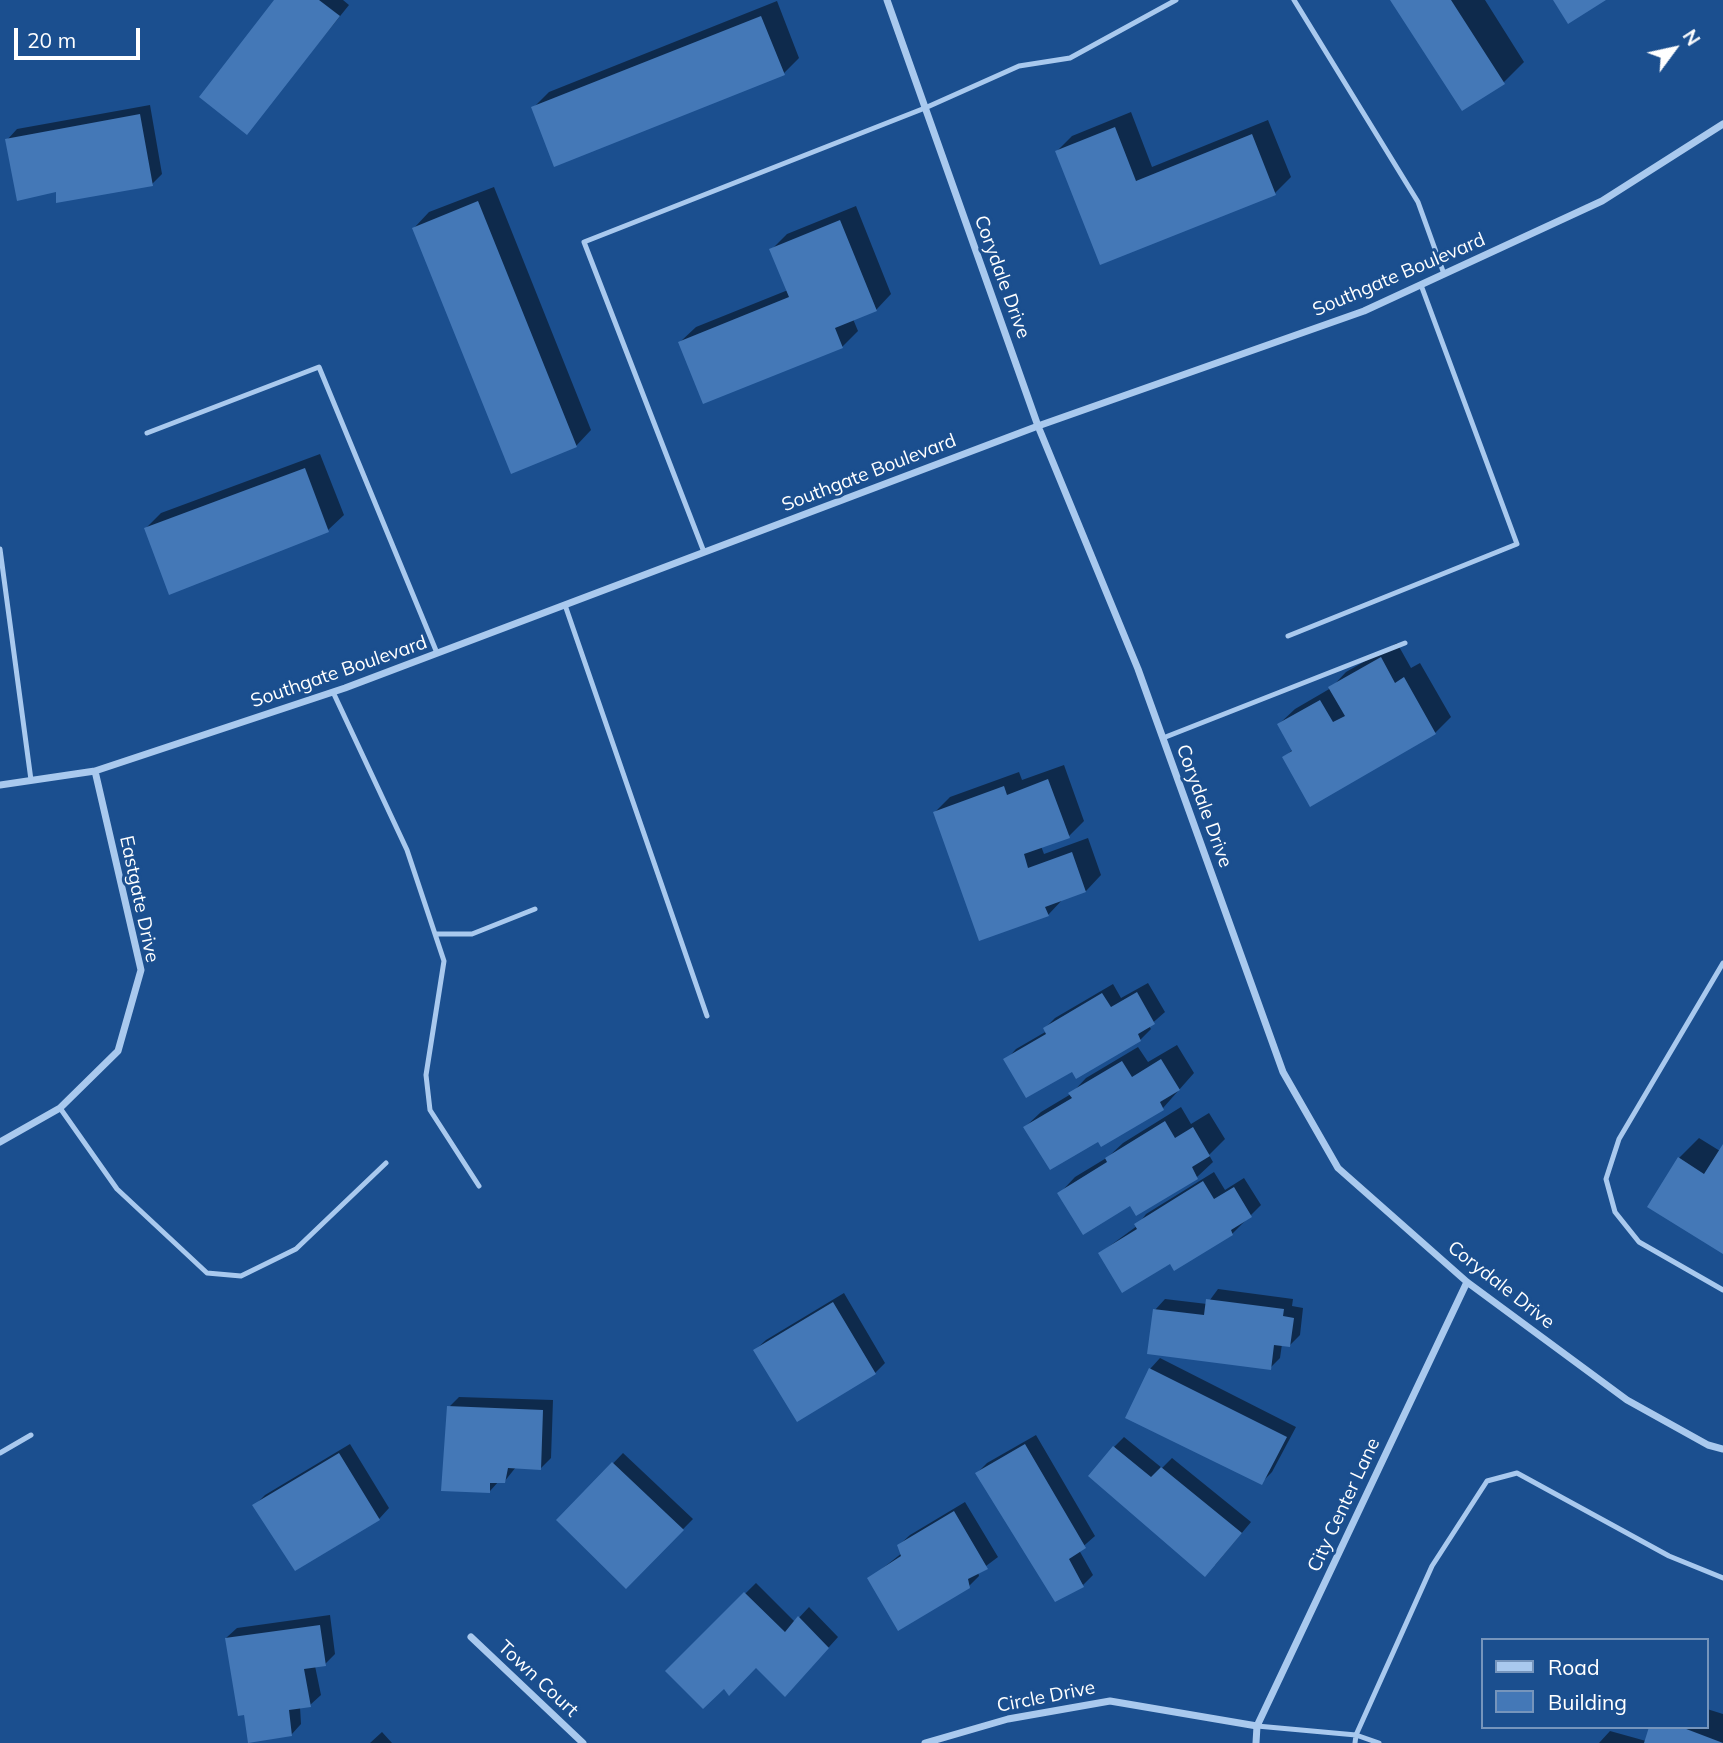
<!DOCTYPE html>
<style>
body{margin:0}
#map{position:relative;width:1723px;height:1743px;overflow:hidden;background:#1b4f8f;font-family:Mulish,sans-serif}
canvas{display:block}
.legend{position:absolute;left:1481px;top:1638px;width:228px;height:91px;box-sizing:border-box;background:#1b4f8f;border:2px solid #7695bc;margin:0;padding:9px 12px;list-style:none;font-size:21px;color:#fff}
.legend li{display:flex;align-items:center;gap:14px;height:35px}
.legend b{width:35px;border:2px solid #7695bc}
.north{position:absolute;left:1639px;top:14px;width:70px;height:70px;-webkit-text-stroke:5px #1b4f8f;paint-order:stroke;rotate:57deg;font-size:19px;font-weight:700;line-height:28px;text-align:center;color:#fff}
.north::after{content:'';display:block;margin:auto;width:24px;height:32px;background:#fff;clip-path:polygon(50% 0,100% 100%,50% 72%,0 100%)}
.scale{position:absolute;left:14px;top:28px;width:126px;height:32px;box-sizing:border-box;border:4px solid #fff;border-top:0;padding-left:9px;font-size:21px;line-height:24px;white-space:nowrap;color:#fff;-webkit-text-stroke:5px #1b4f8f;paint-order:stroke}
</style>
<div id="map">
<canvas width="1723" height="1743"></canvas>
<ul class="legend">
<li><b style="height:9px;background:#a9c9ee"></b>Road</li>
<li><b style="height:19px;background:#4478b7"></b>Building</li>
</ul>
<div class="north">N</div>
<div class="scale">20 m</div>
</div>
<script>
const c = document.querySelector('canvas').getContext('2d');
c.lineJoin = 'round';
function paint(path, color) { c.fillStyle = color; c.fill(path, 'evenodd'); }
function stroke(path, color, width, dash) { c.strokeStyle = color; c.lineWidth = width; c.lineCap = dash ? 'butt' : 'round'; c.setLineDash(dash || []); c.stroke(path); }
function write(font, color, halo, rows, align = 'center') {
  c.font = font + ' Mulish,sans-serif'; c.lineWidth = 6; c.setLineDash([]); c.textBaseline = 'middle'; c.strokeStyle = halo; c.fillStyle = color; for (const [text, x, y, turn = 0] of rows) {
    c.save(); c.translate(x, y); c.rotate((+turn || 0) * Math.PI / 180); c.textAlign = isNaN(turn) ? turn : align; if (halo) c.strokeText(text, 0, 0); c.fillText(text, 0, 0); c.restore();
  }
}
const shadow = new Path2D(`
 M 276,0 L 343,0 L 349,5 L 247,132 Z
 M 1392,0 L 1485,0 L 1524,62 L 1504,82 L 1463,108 Z
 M 777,1 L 799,58 L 784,73 L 533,108 L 549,92 Z
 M 150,105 L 162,174 L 152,184 L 58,190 L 7,140 L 17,129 Z
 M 1131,112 L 1152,167 L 1268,120 L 1291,177 L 1275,193 L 1101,263 L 1057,151 L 1072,136 Z
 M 494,187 L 591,430 L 576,446 L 414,228 L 429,212 Z
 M 856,206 L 891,294 L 876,310 L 853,319 L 858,331 L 842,347 L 680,342 L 696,327 L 788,290 L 772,249 L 787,234 Z
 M 320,454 L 344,515 L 328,530 L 170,592 L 146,528 L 161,513 Z
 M 1397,643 L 1411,668 L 1420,663 L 1451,717 L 1435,733 L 1284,758 L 1293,749 L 1279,724 L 1295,709 L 1331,688 L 1346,672 Z
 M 1064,765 L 1084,821 L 1069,836 L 1041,846 L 1044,854 L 1088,838 L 1101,875 L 1086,891 L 1064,898 L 1048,915 L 935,812 L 950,797 L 1019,772 L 1022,780 Z
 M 1148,983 L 1165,1012 L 1149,1026 L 1151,1029 L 1140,1040 L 1073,1069 L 1006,1060 L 1016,1049 L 1047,1031 L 1045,1028 L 1055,1018 L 1113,984 L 1121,998 Z
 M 1177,1045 L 1194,1073 L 1163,1108 L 1102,1145 L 1098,1139 L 1025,1127 L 1041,1112 L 1071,1094 L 1086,1078 L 1138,1047 L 1148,1062 Z
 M 1181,1107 L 1191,1124 L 1209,1113 L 1225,1139 L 1209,1155 L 1213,1162 L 1197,1177 L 1137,1214 L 1131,1204 L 1060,1193 L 1075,1177 L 1108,1157 L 1123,1143 Z
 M 1699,1138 L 1720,1151 L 1723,1147 L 1723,1252 L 1679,1158 Z
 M 1214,1172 L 1225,1190 L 1244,1178 L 1261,1205 L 1232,1234 L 1171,1261 L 1100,1253 L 1137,1226 L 1146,1214 Z
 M 1218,1289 L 1293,1299 L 1292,1306 L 1303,1308 L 1300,1335 L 1290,1345 L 1282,1344 L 1280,1358 L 1270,1368 L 1155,1310 L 1165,1299 L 1207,1304 Z
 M 844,1293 L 885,1363 L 875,1373 L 755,1350 L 766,1340 Z
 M 1160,1358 L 1296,1427 L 1272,1472 L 1262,1482 L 1150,1369 Z
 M 459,1397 L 553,1400 L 551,1458 L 541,1468 L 516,1467 L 504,1482 L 499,1481 L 490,1491 L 449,1407 Z
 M 1036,1435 L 1095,1536 L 1079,1550 L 1093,1575 L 1083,1585 L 977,1473 L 987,1463 Z
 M 1124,1437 L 1162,1468 L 1172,1458 L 1251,1522 L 1215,1565 L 1114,1447 Z
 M 350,1444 L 389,1508 L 379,1519 L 255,1505 L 265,1495 Z
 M 623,1453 L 693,1519 L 626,1587 L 559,1520 Z
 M 965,1502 L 998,1557 L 978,1572 L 979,1576 L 969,1586 L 869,1579 L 902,1553 L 899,1545 L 910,1535 Z
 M 756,1583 L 795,1622 L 809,1607 L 838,1637 L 795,1685 L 756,1666 L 724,1686 L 667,1671 Z
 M 330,1615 L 335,1654 L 325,1664 L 315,1666 L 321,1695 L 310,1705 L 300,1707 L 301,1724 L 291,1735 L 226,1638 L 237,1628 Z
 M 1707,1709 L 1723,1714 L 1723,1743 L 1599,1743 L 1610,1731 L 1646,1741 L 1650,1727 L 1707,1727 Z
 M 382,1732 L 392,1743 L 370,1743 Z`);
const building = new Path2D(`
 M 274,0 L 319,0 L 340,16 L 247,135 L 199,97 Z
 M 1390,0 L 1451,0 L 1505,84 L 1462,111 Z
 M 1553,0 L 1606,0 L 1568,24 Z
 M 761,16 L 785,75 L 554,167 L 531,107 Z
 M 140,114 L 153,186 L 56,203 L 56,192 L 17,201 L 5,139 Z
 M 1115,127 L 1136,181 L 1252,134 L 1276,195 L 1100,265 L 1055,151 Z
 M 478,201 L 577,447 L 511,474 L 412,228 Z
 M 840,220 L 877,311 L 835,328 L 843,348 L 703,404 L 678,342 L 789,297 L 769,249 Z
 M 305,468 L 329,532 L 169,595 L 144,528 Z
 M 1381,657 L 1395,683 L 1404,677 L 1436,734 L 1310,807 L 1282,757 L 1292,751 L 1277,724 L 1320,700 L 1333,722 L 1345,716 L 1328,687 Z
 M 1048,779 L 1070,838 L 1024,854 L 1028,868 L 1072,852 L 1086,892 L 1045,907 L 1049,916 L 979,941 L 933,812 L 1004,786 L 1007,795 Z
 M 1137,992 L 1155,1024 L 1138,1034 L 1141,1041 L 1076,1079 L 1072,1072 L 1026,1098 L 1003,1059 L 1046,1034 L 1043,1028 L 1102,993 L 1111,1007 Z
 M 1161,1059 L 1180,1090 L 1160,1102 L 1164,1110 L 1101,1147 L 1098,1142 L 1050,1170 L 1023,1127 L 1072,1098 L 1068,1093 L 1122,1061 L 1132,1077 Z
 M 1165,1121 L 1175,1138 L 1193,1127 L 1210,1156 L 1192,1167 L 1198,1179 L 1136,1216 L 1130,1206 L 1083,1235 L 1057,1193 L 1107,1162 L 1105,1158 Z
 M 1723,1144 L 1723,1254 L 1647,1207 L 1678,1157 L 1704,1174 Z
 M 1203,1181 L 1214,1199 L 1234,1187 L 1252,1217 L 1231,1230 L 1233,1235 L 1174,1271 L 1170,1264 L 1122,1293 L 1098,1253 L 1137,1229 L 1134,1224 Z
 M 1206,1299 L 1284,1309 L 1283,1316 L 1294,1318 L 1290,1347 L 1274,1345 L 1271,1370 L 1147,1354 L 1153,1309 L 1204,1315 Z
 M 833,1302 L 876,1374 L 797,1422 L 753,1350 Z
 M 1149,1368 L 1287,1437 L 1262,1485 L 1125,1418 Z
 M 447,1406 L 543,1410 L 541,1470 L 508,1468 L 505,1483 L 490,1483 L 490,1493 L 441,1491 Z
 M 1025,1444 L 1086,1548 L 1069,1559 L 1084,1587 L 1055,1602 L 975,1473 Z
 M 1113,1446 L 1151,1477 L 1161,1467 L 1242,1533 L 1205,1577 L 1088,1476 Z
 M 339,1453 L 380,1520 L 295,1571 L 252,1505 Z
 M 612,1462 L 684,1530 L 626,1589 L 556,1520 Z
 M 954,1511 L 988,1569 L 968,1579 L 970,1588 L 898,1631 L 867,1578 L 901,1556 L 897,1545 Z
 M 744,1592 L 785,1632 L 798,1616 L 829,1648 L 785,1697 L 756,1668 L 729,1696 L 724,1689 L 703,1709 L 665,1671 Z
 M 320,1625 L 326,1666 L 304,1669 L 311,1707 L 289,1710 L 292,1736 L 248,1743 L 244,1715 L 238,1716 L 225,1638 Z
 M 1649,1727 L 1681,1727 L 1723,1743 L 1644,1743 Z`);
const lane = new Path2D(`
 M 1294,0 L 1418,202 L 1444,274
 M 147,433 L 319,367 L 437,653
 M 0,549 L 31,780
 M 704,552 L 584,242 L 925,108 L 1019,66 L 1070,58 L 1176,0
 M 565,605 L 707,1016
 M 1288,636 L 1517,544 L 1421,285
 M 333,692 L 407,850 L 444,961 L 426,1075 L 430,1110 L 479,1186
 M 1163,738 L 1405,643
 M 436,934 L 472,934 L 535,909
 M 1723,963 L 1619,1139 L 1606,1179 L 1615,1212 L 1639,1242 L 1723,1290
 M 60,1108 L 117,1189 L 207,1273 L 241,1276 L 296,1249 L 386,1163
 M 0,1453 L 31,1435
 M 1257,1726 L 1356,1735 L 1432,1566 L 1487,1481 L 1517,1473 L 1669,1556 L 1723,1578
 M 1355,1743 L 1356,1735 L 1379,1743`);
const street = new Path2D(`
 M 887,0 L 1038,426 L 1138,669 L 1283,1072 L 1338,1168 L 1467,1282 L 1627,1400 L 1708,1445 L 1723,1449
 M 0,785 L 95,771 L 345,688 L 1038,426 L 1364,311 L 1602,201 L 1723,124
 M 0,1142 L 60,1108 L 118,1051 L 141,970 L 95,771
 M 471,1637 L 583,1743
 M 925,1743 L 1008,1719 L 1110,1701 L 1257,1726
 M 1256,1743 L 1257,1726 L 1467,1282`);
const streetNames = [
 ["Southgate Boulevard",1399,275,-23],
 ["Corydale Drive",1002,277,70],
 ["Southgate Boulevard",869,473,-21],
 ["Southgate Boulevard",339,672,-19],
 ["Corydale Drive",1204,806,70],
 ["Eastgate Drive",139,899,78],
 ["Corydale Drive",1501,1285,38],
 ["City Center Lane",1344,1505,-65],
 ["Town Court",538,1679,43],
 ["Circle Drive",1046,1697,-11]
];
paint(shadow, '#0007');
paint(building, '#4478b7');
stroke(lane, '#a9c9ee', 5);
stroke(street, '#a9c9ee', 7);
write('19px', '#fff', '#1b4f8f', streetNames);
</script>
